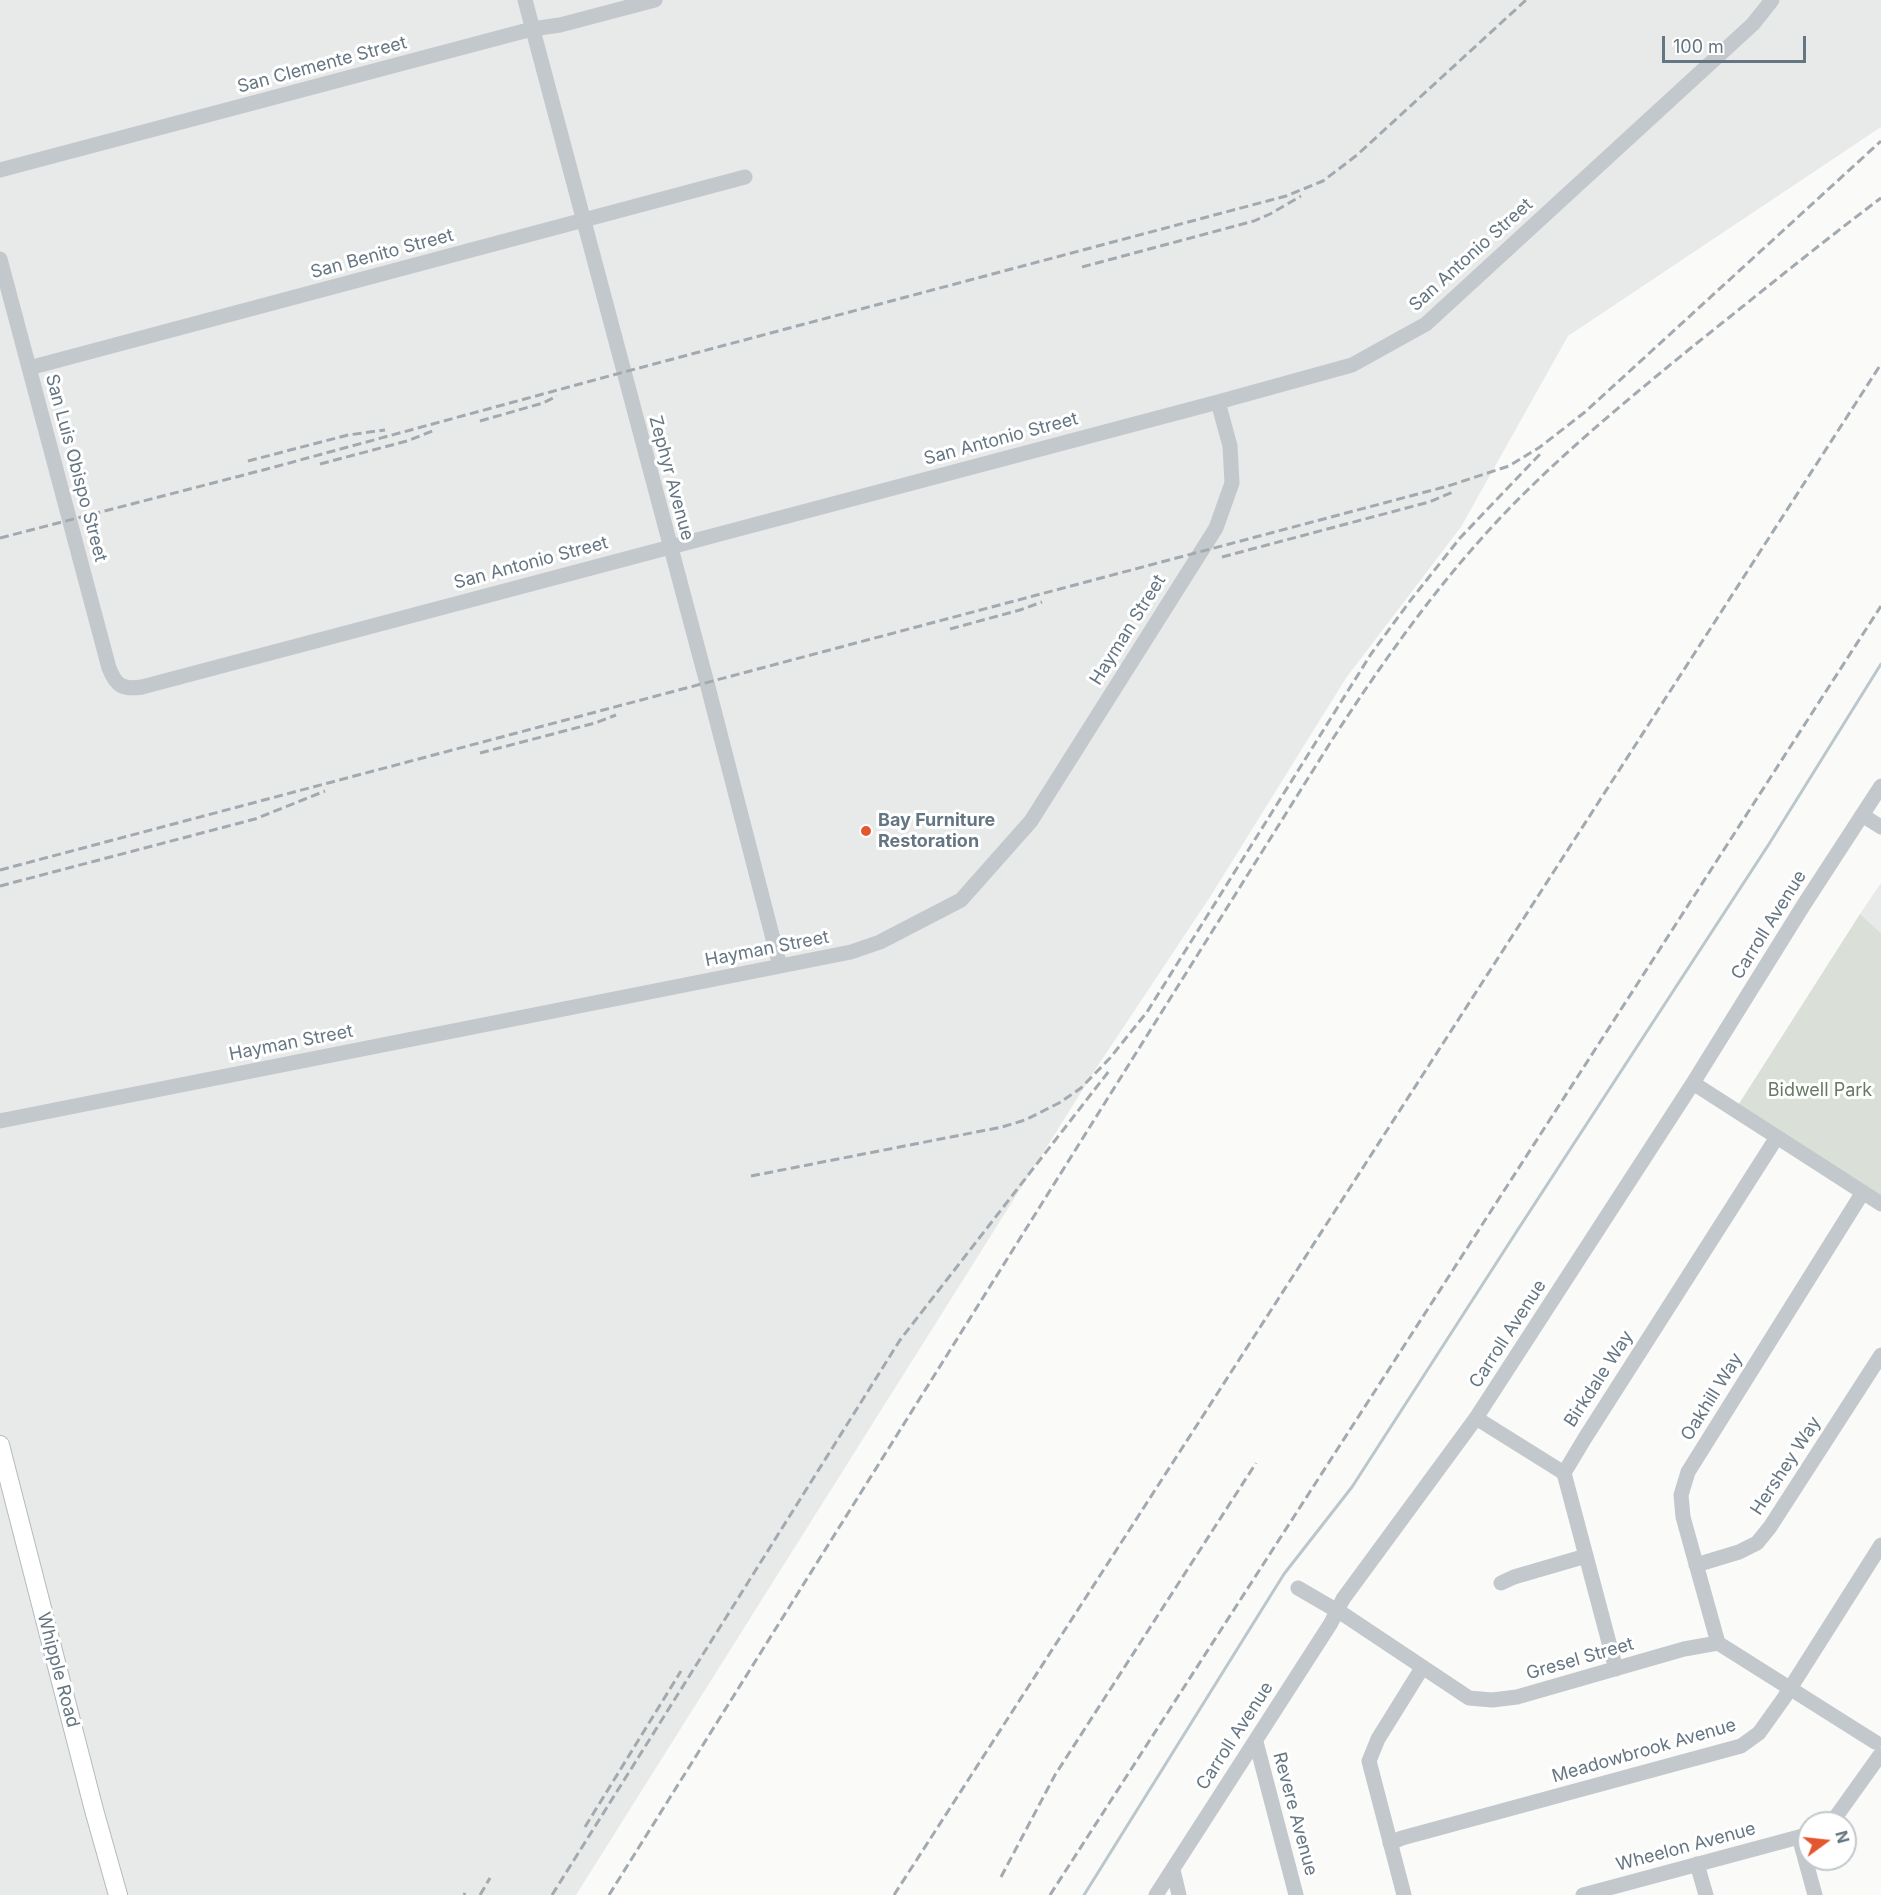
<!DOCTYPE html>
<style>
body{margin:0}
#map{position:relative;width:1881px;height:1895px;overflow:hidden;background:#fafaf8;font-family:Inter,sans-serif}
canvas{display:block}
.north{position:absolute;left:1797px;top:1811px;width:60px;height:60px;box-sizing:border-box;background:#fff;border:2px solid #c1c8cd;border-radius:50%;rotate:75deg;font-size:16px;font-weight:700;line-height:24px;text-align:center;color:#657683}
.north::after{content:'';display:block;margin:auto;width:21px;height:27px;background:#e4572e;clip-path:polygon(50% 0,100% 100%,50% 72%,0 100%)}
.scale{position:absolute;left:1662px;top:36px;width:144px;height:27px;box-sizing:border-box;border:3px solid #657683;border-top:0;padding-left:8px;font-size:18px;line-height:21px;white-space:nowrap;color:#657683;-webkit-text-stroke:4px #fff;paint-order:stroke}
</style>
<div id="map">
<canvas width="1881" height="1895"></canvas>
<div class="north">N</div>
<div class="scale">100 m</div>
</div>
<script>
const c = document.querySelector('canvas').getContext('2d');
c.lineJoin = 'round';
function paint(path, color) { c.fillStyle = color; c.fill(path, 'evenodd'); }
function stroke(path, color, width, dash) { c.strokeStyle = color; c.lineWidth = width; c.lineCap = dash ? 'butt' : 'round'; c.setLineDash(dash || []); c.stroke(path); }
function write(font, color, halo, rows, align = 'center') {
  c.font = font + ' Inter,sans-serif'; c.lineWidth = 6; c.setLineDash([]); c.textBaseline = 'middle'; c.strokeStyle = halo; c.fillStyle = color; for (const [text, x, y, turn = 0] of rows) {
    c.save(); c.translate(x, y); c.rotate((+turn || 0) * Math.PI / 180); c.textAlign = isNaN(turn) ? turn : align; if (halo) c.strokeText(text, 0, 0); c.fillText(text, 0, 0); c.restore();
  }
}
const built = new Path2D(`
 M 0,0 L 1881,0 L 1881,127 L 1568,336 L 1461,527 L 1346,678 L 1210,897 L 1097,1067 L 576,1895 L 0,1895 Z
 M 1881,883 L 1881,933 L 1860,914 Z`);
const green = new Path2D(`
 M 1860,914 L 1881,933 L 1881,1204 L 1735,1110 Z`);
const stream = new Path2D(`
 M 1084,1895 L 1284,1574 L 1352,1487 L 1515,1234 L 1769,844 L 1881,664`);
const minor = new Path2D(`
 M 525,0 L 707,683 L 780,966
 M 0,170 L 532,29 L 560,25 L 655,0
 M 0,259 L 109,668 C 116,686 123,690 142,687 L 1218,402 L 1352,365 L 1426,324 L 1753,24 L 1772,0
 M 29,368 L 745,177
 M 1862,815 L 1881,827
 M 1693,1083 L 1881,1204
 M 0,1121 L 851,952 L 880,942 L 961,900 L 1031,821 L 1216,528 L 1232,483 L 1230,446 L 1218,402
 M 1476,1418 L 1564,1473
 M 1696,1565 L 1739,1552 L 1757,1543 L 1770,1527 L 1881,1355
 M 1501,1583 L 1514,1577 L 1586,1556
 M 1298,1588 L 1346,1616 L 1469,1698 L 1492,1700 L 1517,1697 L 1684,1649 L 1718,1643 L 1875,1742
 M 1718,1643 L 1683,1517 L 1681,1495 L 1688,1472 L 1863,1192
 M 1616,1669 L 1564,1473 L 1585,1438 L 1777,1137
 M 1256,1742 L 1296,1895
 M 1829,1823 L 1835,1818 L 1880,1755
 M 1809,1834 L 1799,1837 L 1815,1895
 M 1390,1843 L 1402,1838 L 1741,1746 L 1759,1733 L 1784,1698 L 1881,1545
 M 1697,1864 L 1706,1895
 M 1173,1870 L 1179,1895
 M 1156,1895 L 1331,1623 L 1343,1599 L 1476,1418 L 1693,1083 L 1803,906 L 1881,786
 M 1404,1895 L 1369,1761 L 1378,1739 L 1422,1668
 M 1583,1895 L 1799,1837`);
const major = new Path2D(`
 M 0,1445 L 94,1810 L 118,1895`);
const rail = new Path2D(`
 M 1082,267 L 1254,221 L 1270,214 L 1301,196
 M 480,421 L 543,403 L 557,396
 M 248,461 L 348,435 L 385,430
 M 320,464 L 407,441 L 435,430
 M 0,538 L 267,469 L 624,372 L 1286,196 L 1323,181 L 1357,155 L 1526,0
 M 1222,557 L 1429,502 L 1453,492
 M 950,629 L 1020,610 L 1042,602
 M 480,753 L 595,723 L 616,715
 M 0,870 L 1448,486 L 1509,466 L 1540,447 L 1585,412 L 1881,141
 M 0,886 L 255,819 L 325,791
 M 751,1176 L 1002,1127 L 1025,1120 L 1059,1103 L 1081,1088 L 1110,1058 L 1147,1012 L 1371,654 L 1410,601 L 1460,538 L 1541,453
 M 585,1827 L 681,1671
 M 1001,1877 L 1055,1775 L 1256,1463
 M 464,1895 L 465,1893
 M 480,1895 L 490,1878
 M 552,1895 L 900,1340 L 1109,1071
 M 609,1895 L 1332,740 C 1383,661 1437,585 1502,516 C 1561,454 1626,401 1692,347 C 1755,297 1817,246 1881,198
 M 894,1895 L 1881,364
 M 1050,1895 L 1881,606`);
const markers = [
 [866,831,6,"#e4572e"]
];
const streetNames = [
 ["San Clemente Street",322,65,-15],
 ["San Benito Street",382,254,-15],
 ["San Antonio Street",1471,255,-42],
 ["San Antonio Street",1001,439,-15],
 ["San Luis Obispo Street",76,468,75],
 ["Zephyr Avenue",671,478,75],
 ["San Antonio Street",531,563,-15],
 ["Hayman Street",1128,630,-58],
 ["Carroll Avenue",1769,925,-58],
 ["Hayman Street",767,949,-11],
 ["Hayman Street",291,1043,-11],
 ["Carroll Avenue",1508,1334,-57],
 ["Birkdale Way",1599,1379,-57],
 ["Oakhill Way",1712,1397,-58],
 ["Hershey Way",1786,1466,-57],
 ["Gresel Street",1580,1659,-16],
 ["Whipple Road",58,1670,75],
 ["Carroll Avenue",1235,1736,-57],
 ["Meadowbrook Avenue",1644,1751,-16],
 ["Revere Avenue",1295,1814,75],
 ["Wheelon Avenue",1686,1847,-15]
];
const poiNames = [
 ["Bay Furniture",878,821],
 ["Restoration",878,842]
];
const parkNames = [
 ["Bidwell Park",1820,1091]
];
paint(built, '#e8e9e9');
paint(green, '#dadfd7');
stroke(stream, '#bbc7cb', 3);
stroke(major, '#b5babe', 20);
stroke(minor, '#c3c8cc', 15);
stroke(major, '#fff', 18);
stroke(rail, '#a2aab0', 3, [9, 4.5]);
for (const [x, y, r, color] of markers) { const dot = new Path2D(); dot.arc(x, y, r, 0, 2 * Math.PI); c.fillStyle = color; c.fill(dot); stroke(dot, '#fff', 2); }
write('18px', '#657683', '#fff', streetNames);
write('bold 18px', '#657683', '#fff', poiNames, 'left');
write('18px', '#687a64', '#fff', parkNames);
</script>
